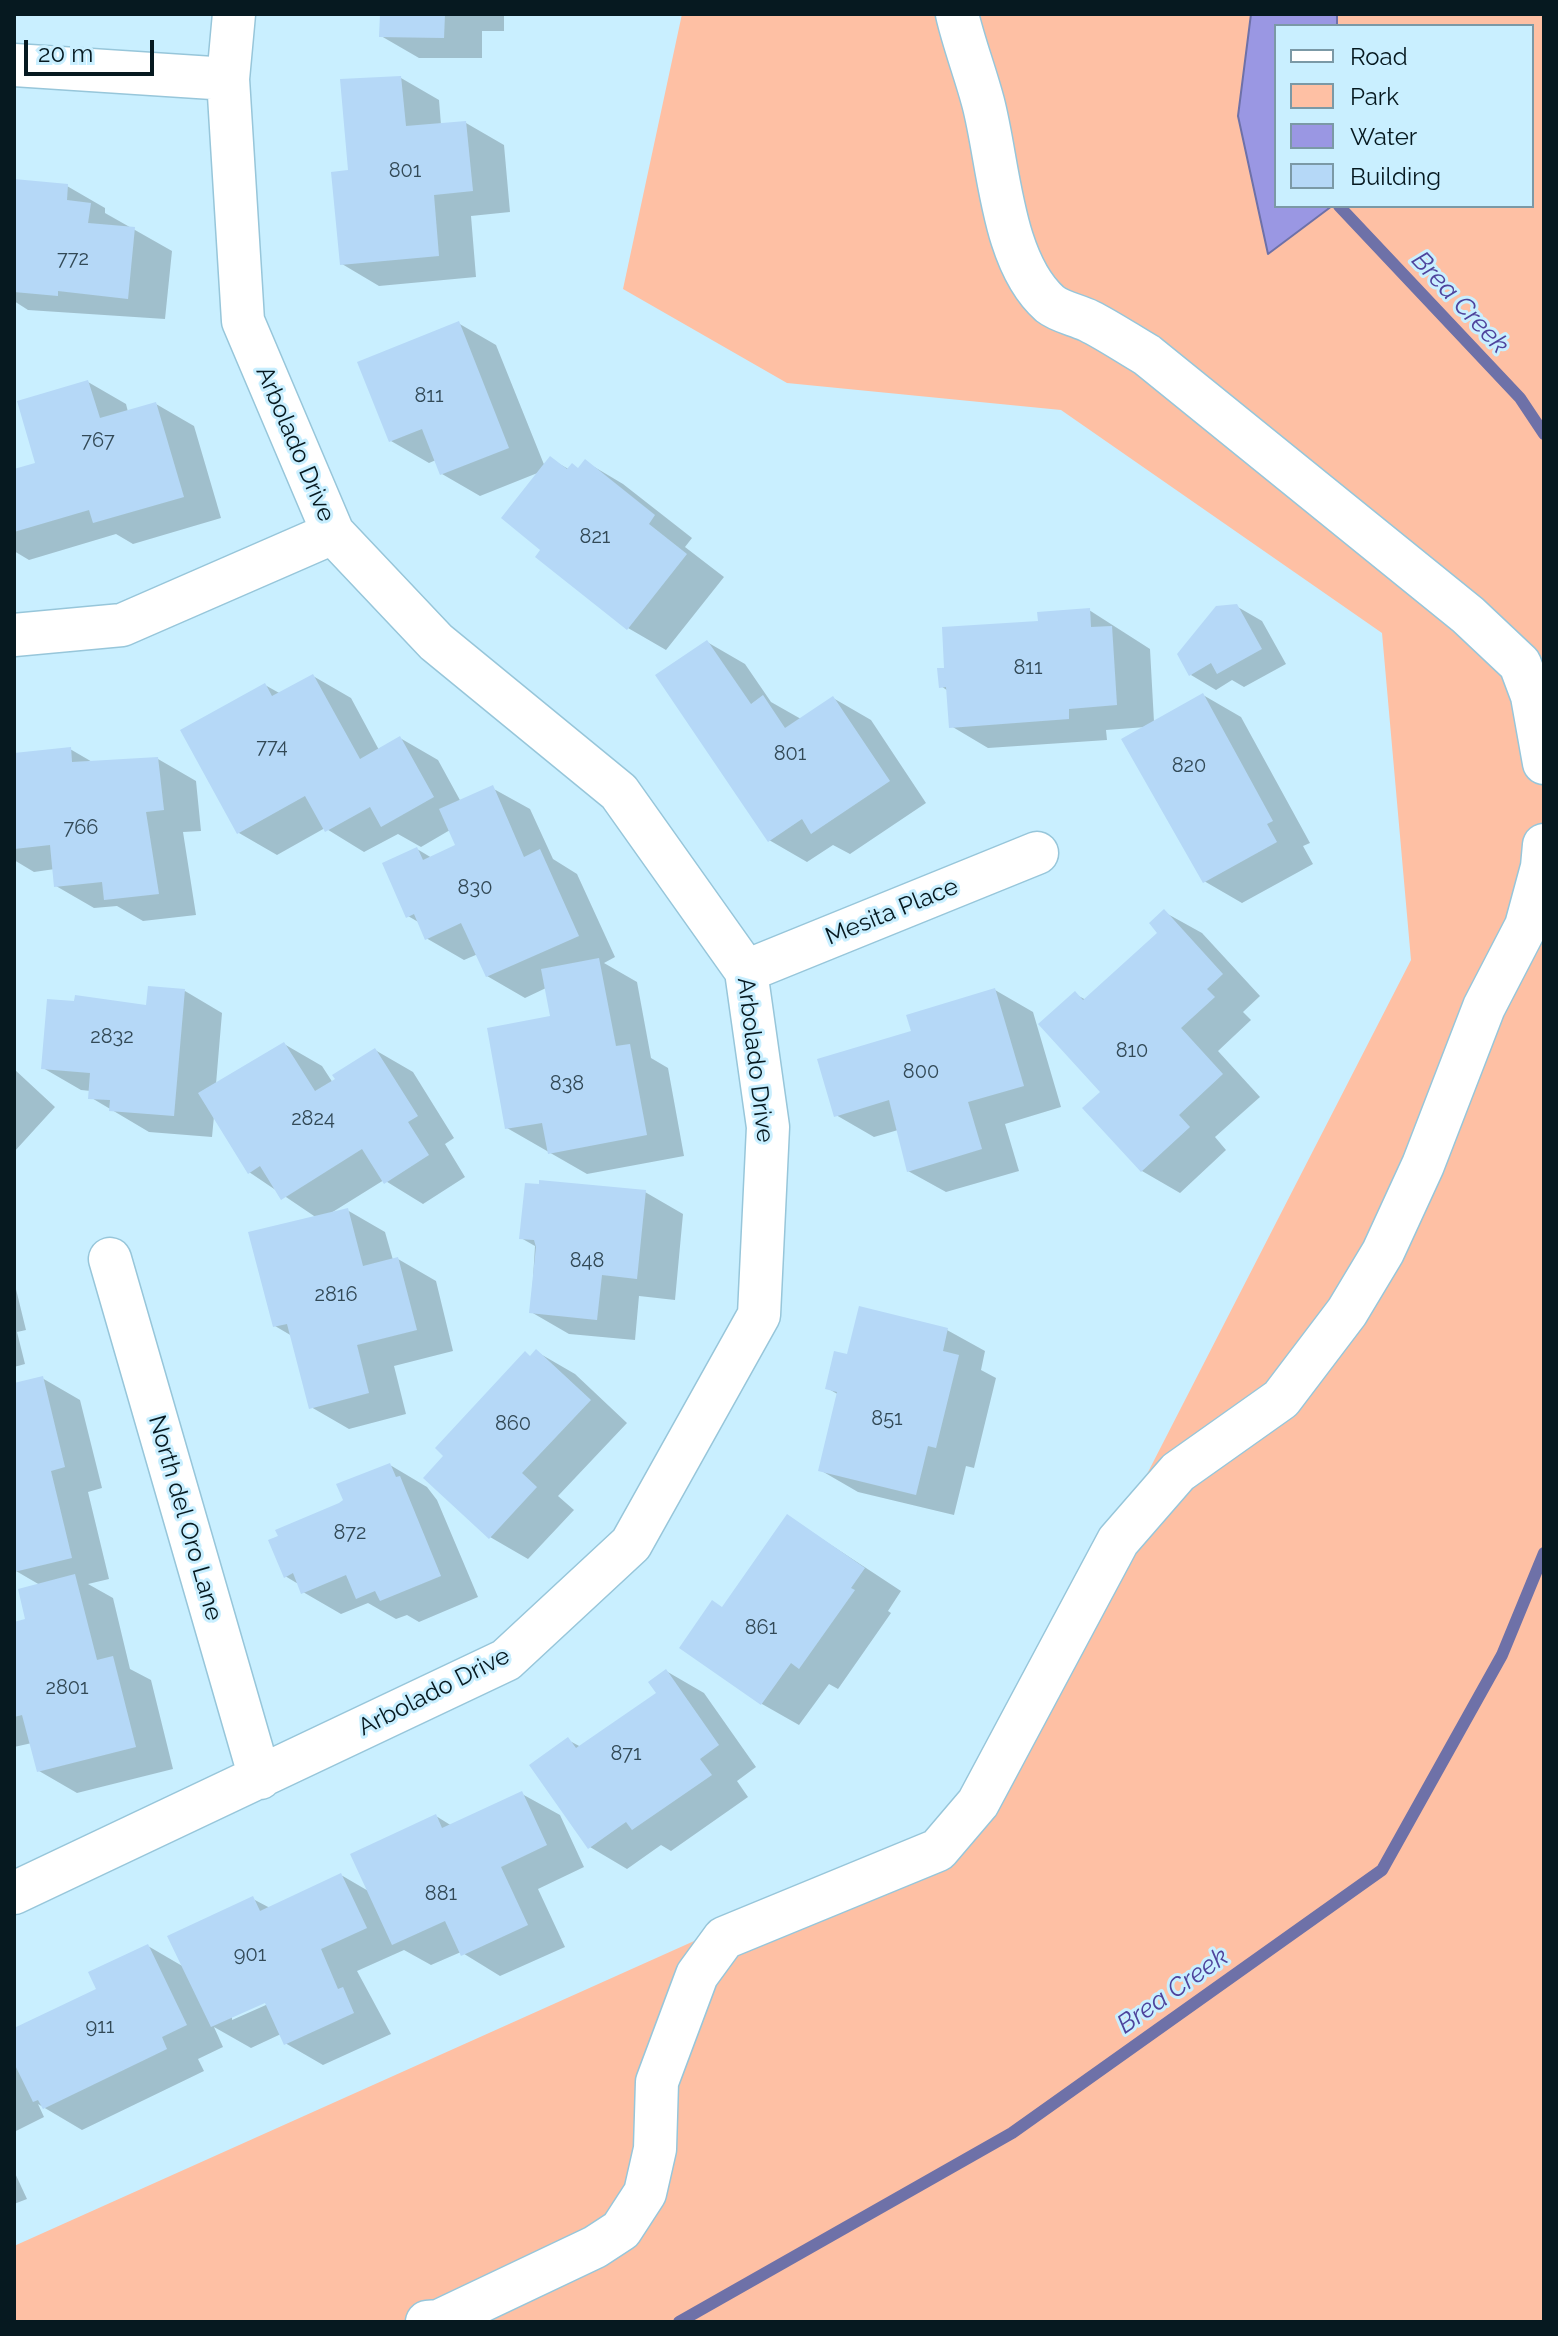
<!DOCTYPE html>
<style>
body{margin:0}
#map{position:relative;width:1558px;height:2336px;overflow:hidden;background:#c9efff;font-family:Raleway,sans-serif}
canvas{display:block}
.frame{position:absolute;inset:0;border:16px solid #061920;pointer-events:none}
.legend{position:absolute;left:1274px;top:24px;width:260px;height:184px;box-sizing:border-box;background:#c9efff;border:2px solid #7b99a6;margin:0;padding:10px 14px;list-style:none;font-size:24px;color:#061920}
.legend li{display:flex;align-items:center;gap:16px;height:40px}
.legend b{width:40px;border:2px solid #7b99a6}
.scale{position:absolute;left:24px;top:40px;width:130px;height:36px;box-sizing:border-box;border:4px solid #061920;border-top:0;padding-left:10px;font-size:24px;line-height:28px;white-space:nowrap;color:#061920;-webkit-text-stroke:6px #c9efff;paint-order:stroke}
</style>
<div id="map">
<canvas width="1558" height="2336"></canvas>
<div class="frame"></div>
<ul class="legend">
<li><b style="height:10px;background:#fff"></b>Road</li>
<li><b style="height:22px;background:#fec0a4"></b>Park</li>
<li><b style="height:22px;background:#9a97e3"></b>Water</li>
<li><b style="height:22px;background:#b5d8f7"></b>Building</li>
</ul>
<div class="scale">20 m</div>
</div>
<script>
const c = document.querySelector('canvas').getContext('2d');
c.lineJoin = 'round';
function paint(path, color) { c.fillStyle = color; c.fill(path, 'evenodd'); }
function stroke(path, color, width, dash) { c.strokeStyle = color; c.lineWidth = width; c.lineCap = dash ? 'butt' : 'round'; c.setLineDash(dash || []); c.stroke(path); }
function write(font, color, halo, rows, align = 'center') {
  c.font = font + ' Raleway,sans-serif'; c.lineWidth = 6; c.setLineDash([]); c.textBaseline = 'middle'; c.strokeStyle = halo; c.fillStyle = color; for (const [text, x, y, turn = 0] of rows) {
    c.save(); c.translate(x, y); c.rotate((+turn || 0) * Math.PI / 180); c.textAlign = isNaN(turn) ? turn : align; if (halo) c.strokeText(text, 0, 0); c.fillText(text, 0, 0); c.restore();
  }
}
const green = new Path2D(`
 M 682,14 L 1544,14 L 1544,2322 L 14,2322 L 14,2246 L 935,1833 L 1127,1513 L 1411,960 L 1382,633 L 1061,410 L 787,383 L 623,289 ZM 1276,26 L 1532,26 L 1532,206 L 1276,206 Z`);
const water = new Path2D(`
 M 1251,14 L 1337,14 L 1337,26 L 1276,26 L 1276,206 L 1332,206 L 1268,254 L 1238,116 Z`);
const shadow = new Path2D(`
 M 382,14 L 504,14 L 504,31 L 482,31 L 482,58 L 419,58 L 381,36 Z
 M 401,78 L 439,100 L 441,125 L 466,123 L 504,145 L 510,212 L 471,216 L 476,277 L 379,286 L 342,264 L 351,172 Z
 M 14,181 L 67,186 L 105,208 L 105,213 L 172,251 L 165,319 L 28,310 L 14,301 Z
 M 458,323 L 496,345 L 545,467 L 551,459 L 570,470 L 580,470 L 586,462 L 623,484 L 692,538 L 685,547 L 724,577 L 666,650 L 628,628 L 538,556 L 543,550 L 540,472 L 480,496 L 442,474 L 436,460 L 429,463 L 391,441 Z
 M 88,382 L 126,404 L 128,412 L 156,404 L 194,426 L 221,518 L 133,544 L 116,534 L 29,560 L 14,551 L 14,471 L 37,464 Z
 M 1236,606 L 1262,621 L 1286,664 L 1244,687 L 1232,680 L 1216,690 L 1191,675 Z
 M 1089,610 L 1150,649 L 1154,722 L 1203,695 L 1241,717 L 1310,843 L 1303,846 L 1313,864 L 1242,903 L 1204,881 L 1146,727 L 1106,730 L 1107,740 L 988,748 L 951,726 L 948,691 L 941,686 L 946,669 L 1040,622 Z
 M 707,642 L 745,664 L 771,702 L 801,719 L 833,698 L 871,720 L 926,803 L 850,854 L 833,845 L 807,862 L 769,840 Z
 M 313,676 L 351,698 L 379,750 L 400,738 L 438,760 L 461,802 L 492,788 L 530,809 L 553,859 L 577,874 L 615,957 L 604,963 L 637,982 L 651,1058 L 668,1068 L 684,1156 L 587,1174 L 507,1128 L 552,1018 L 546,988 L 525,998 L 487,976 L 478,954 L 464,960 L 426,938 L 420,923 L 408,916 L 417,849 L 432,858 L 457,846 L 450,830 L 421,847 L 398,834 L 364,852 L 325,828 L 277,855 L 239,833 L 265,685 L 281,694 Z
 M 70,749 L 94,763 L 158,759 L 196,781 L 201,831 L 183,832 L 196,915 L 143,921 L 117,906 L 94,908 L 56,886 L 55,869 L 34,872 L 14,860 L 14,755 Z
 M 1164,912 L 1202,933 L 1260,996 L 1243,1012 L 1251,1020 L 1218,1051 L 1260,1097 L 1215,1137 L 1226,1150 L 1180,1193 L 1142,1171 L 1103,1092 L 1075,994 L 1086,1000 L 1160,933 Z
 M 995,990 L 1033,1012 L 1061,1107 L 1005,1124 L 1019,1171 L 946,1192 L 908,1171 L 898,1130 L 874,1137 L 836,1115 L 913,1032 Z
 M 185,991 L 222,1013 L 216,1084 L 284,1044 L 322,1066 L 333,1083 L 375,1050 L 413,1072 L 454,1138 L 445,1144 L 465,1177 L 423,1204 L 384,1180 L 331,1213 L 347,1210 L 385,1232 L 393,1260 L 398,1259 L 436,1281 L 453,1351 L 394,1366 L 406,1414 L 349,1429 L 311,1407 L 292,1336 L 275,1326 L 317,1218 L 249,1172 L 214,1116 L 212,1137 L 149,1132 L 90,1097 L 91,1091 L 81,1090 L 43,1068 L 76,997 L 148,1007 Z
 M 14,1069 L 55,1107 L 14,1152 Z
 M 645,1192 L 683,1214 L 675,1300 L 639,1296 L 635,1340 L 569,1334 L 531,1312 L 535,1246 L 521,1238 Z
 M 14,1281 L 26,1330 L 17,1332 L 25,1364 L 14,1367 Z
 M 947,1330 L 985,1351 L 981,1370 L 996,1378 L 974,1468 L 966,1466 L 954,1515 L 858,1492 L 820,1470 L 839,1395 L 827,1388 L 848,1356 Z
 M 537,1352 L 575,1374 L 627,1423 L 558,1496 L 574,1510 L 528,1559 L 490,1537 L 532,1357 Z
 M 42,1378 L 80,1400 L 102,1488 L 88,1492 L 109,1579 L 88,1584 L 113,1598 L 130,1669 L 151,1680 L 173,1769 L 77,1793 L 39,1771 L 32,1743 L 14,1747 L 14,1624 L 27,1620 L 40,1585 L 16,1571 L 14,1562 L 14,1385 Z
 M 390,1465 L 427,1487 L 437,1500 L 478,1597 L 419,1622 L 407,1615 L 396,1619 L 368,1603 L 341,1614 L 303,1592 L 300,1585 L 285,1576 L 345,1500 Z
 M 787,1516 L 901,1591 L 888,1611 L 891,1613 L 838,1689 L 829,1684 L 799,1725 L 762,1704 L 723,1609 Z
 M 666,1671 L 704,1693 L 756,1767 L 737,1781 L 748,1797 L 671,1851 L 661,1845 L 627,1869 L 590,1847 L 568,1740 L 581,1747 L 658,1693 Z
 M 522,1794 L 560,1815 L 584,1867 L 538,1889 L 565,1947 L 500,1976 L 461,1952 L 431,1965 L 404,1950 L 357,1971 L 391,2034 L 323,2065 L 285,2043 L 281,2034 L 251,2048 L 214,2027 L 223,2047 L 198,2059 L 204,2071 L 82,2130 L 38,2104 L 44,2117 L 14,2132 L 14,2031 L 99,1990 L 148,1946 L 184,1967 L 253,1899 L 270,1908 L 341,1875 L 370,1892 L 436,1816 L 452,1826 ZM 273,1997 L 275,2001 L 232,2020 L 232,2016 Z
 M 14,2171 L 27,2199 L 14,2204 Z`);
const stream = new Path2D(`
 M 1339,206 L 1520,398 L 1544,434
 M 679,2322 L 1012,2133 L 1382,1870 L 1502,1655 L 1544,1553`);
const building = new Path2D(`
 M 380,14 L 445,14 L 444,38 L 379,37 Z
 M 401,76 L 406,126 L 466,121 L 473,191 L 434,195 L 439,256 L 340,265 L 331,172 L 348,170 L 340,79 Z
 M 14,179 L 68,184 L 67,200 L 91,203 L 88,223 L 135,227 L 128,299 L 58,291 L 58,296 L 14,292 Z
 M 459,321 L 509,448 L 440,475 L 422,429 L 389,442 L 357,362 Z
 M 88,380 L 100,418 L 156,402 L 184,497 L 93,523 L 89,510 L 14,532 L 14,469 L 35,463 L 17,401 Z
 M 550,456 L 567,469 L 572,463 L 578,468 L 585,459 L 655,515 L 649,524 L 687,554 L 627,630 L 535,557 L 540,550 L 501,518 Z
 M 1237,604 L 1262,649 L 1217,674 L 1211,663 L 1189,676 L 1177,654 L 1216,606 Z
 M 1090,608 L 1091,627 L 1112,626 L 1117,705 L 1069,709 L 1069,719 L 949,728 L 946,687 L 939,688 L 937,668 L 944,668 L 942,627 L 1038,621 L 1037,612 Z
 M 707,640 L 751,704 L 763,695 L 785,728 L 833,696 L 890,781 L 811,834 L 802,819 L 768,842 L 655,675 Z
 M 313,674 L 360,759 L 400,736 L 434,797 L 381,827 L 370,807 L 325,832 L 305,796 L 237,834 L 180,730 L 265,683 L 272,696 Z
 M 1203,693 L 1273,821 L 1267,824 L 1277,842 L 1203,883 L 1121,739 Z
 M 71,747 L 72,762 L 158,757 L 164,810 L 146,812 L 159,894 L 104,900 L 102,882 L 54,887 L 50,845 L 14,849 L 14,753 Z
 M 493,785 L 524,857 L 540,849 L 579,936 L 486,977 L 461,923 L 425,940 L 414,914 L 406,918 L 382,863 L 417,847 L 423,860 L 455,845 L 439,809 Z
 M 1164,909 L 1223,974 L 1207,989 L 1215,997 L 1181,1028 L 1223,1074 L 1179,1115 L 1190,1127 L 1141,1172 L 1082,1108 L 1100,1092 L 1038,1024 L 1075,991 L 1083,1000 L 1157,933 L 1149,923 Z
 M 599,958 L 616,1046 L 630,1044 L 647,1135 L 548,1154 L 542,1123 L 505,1129 L 487,1028 L 550,1016 L 541,969 Z
 M 148,986 L 185,989 L 174,1116 L 109,1111 L 110,1100 L 88,1099 L 90,1073 L 41,1069 L 47,999 L 74,1001 L 75,995 L 146,1005 Z
 M 995,988 L 1024,1086 L 968,1102 L 982,1149 L 907,1172 L 889,1100 L 834,1117 L 817,1059 L 911,1031 L 906,1015 Z
 M 284,1042 L 315,1091 L 335,1079 L 332,1075 L 375,1048 L 418,1116 L 408,1122 L 429,1155 L 384,1184 L 362,1149 L 281,1200 L 260,1166 L 248,1174 L 198,1093 Z
 M 539,1180 L 646,1190 L 637,1279 L 602,1275 L 597,1320 L 529,1313 L 536,1247 L 534,1240 L 519,1239 L 525,1183 L 539,1184 Z
 M 348,1208 L 363,1266 L 398,1257 L 417,1330 L 357,1345 L 369,1393 L 309,1409 L 287,1324 L 273,1327 L 248,1232 Z
 M 859,1306 L 948,1328 L 943,1351 L 959,1355 L 936,1448 L 928,1446 L 916,1495 L 818,1471 L 837,1392 L 825,1389 L 834,1351 L 847,1354 Z
 M 536,1349 L 591,1400 L 522,1473 L 537,1487 L 489,1539 L 423,1478 L 443,1456 L 435,1448 L 525,1351 L 530,1356 Z
 M 43,1376 L 65,1467 L 51,1471 L 72,1558 L 14,1572 L 14,1383 Z
 M 390,1463 L 396,1477 L 400,1476 L 441,1576 L 380,1601 L 375,1591 L 356,1599 L 346,1575 L 301,1594 L 293,1573 L 284,1578 L 268,1540 L 278,1536 L 275,1530 L 339,1503 L 343,1500 L 336,1484 Z
 M 787,1514 L 865,1568 L 851,1588 L 855,1590 L 799,1669 L 791,1663 L 761,1705 L 679,1648 L 712,1600 L 722,1607 Z
 M 75,1574 L 97,1660 L 113,1656 L 136,1747 L 37,1772 L 22,1715 L 14,1717 L 14,1622 L 25,1619 L 18,1589 Z
 M 666,1669 L 719,1745 L 700,1759 L 712,1775 L 632,1830 L 626,1822 L 588,1849 L 529,1765 L 568,1737 L 576,1748 L 656,1693 L 648,1682 Z
 M 522,1791 L 547,1845 L 501,1867 L 528,1925 L 461,1956 L 445,1921 L 392,1945 L 350,1854 L 436,1814 L 442,1828 Z
 M 341,1873 L 367,1928 L 321,1949 L 338,1989 L 343,1987 L 354,2013 L 284,2045 L 265,2003 L 211,2027 L 167,1936 L 253,1896 L 260,1911 Z
 M 148,1944 L 187,2025 L 162,2037 L 167,2049 L 43,2109 L 38,2100 L 33,2102 L 14,2063 L 14,2028 L 96,1989 L 88,1972 Z`);
const minor = new Path2D(`
 M 957,14 C 964,44 975,72 983,102 C 999,162 1001,261 1050,304 C 1060,312 1077,315 1089,321 C 1109,331 1128,344 1147,355 L 1468,615 L 1520,664 L 1532,696 L 1544,763
 M 14,65 L 228,79
 M 14,635 L 122,625 L 333,533
 M 746,971 L 1037,853
 M 110,1259 L 260,1778
 M 14,1893 L 506,1660 L 631,1544 L 759,1315 L 768,1127 L 746,971 L 619,792 L 436,642 L 333,533 L 243,321 L 228,79 L 234,14
 M 427,2322 L 439,2321 L 595,2247 L 621,2230 L 645,2193 L 655,2149 L 657,2082 L 697,1975 L 724,1938 L 938,1850 L 978,1803 L 1118,1541 L 1178,1472 L 1281,1399 L 1347,1312 L 1383,1252 L 1423,1165 L 1484,1007 L 1526,926 L 1542,867 L 1544,845`);
const numberNames = [
 ["801",405,171],
 ["772",73,259],
 ["811",429,396],
 ["767",98,441],
 ["821",595,537],
 ["811",1028,668],
 ["774",272,747],
 ["801",790,754],
 ["820",1189,766],
 ["766",81,828],
 ["830",475,888],
 ["2832",112,1037],
 ["810",1132,1051],
 ["800",921,1072],
 ["838",567,1084],
 ["2824",313,1119],
 ["848",587,1261],
 ["2816",336,1295],
 ["851",887,1419],
 ["860",513,1424],
 ["872",350,1533],
 ["861",761,1628],
 ["2801",67,1688],
 ["871",626,1754],
 ["881",441,1894],
 ["901",250,1955],
 ["911",100,2027]
];
const streetNames = [
 ["Arbolado Drive",295,444,67],
 ["Mesita Place",892,912,-22],
 ["Arbolado Drive",755,1060,83],
 ["North del Oro Lane",185,1518,74],
 ["Arbolado Drive",434,1692,-27]
];
const waterNames = [
 ["Brea Creek",1460,303,47],
 ["Brea Creek",1173,1991,-35]
];
paint(green, '#fec0a4');
paint(water, '#9a97e3');
stroke(water, '#6e71a8', 2);
paint(shadow, '#0003');
stroke(stream, '#6e71a8', 12);
paint(building, '#b5d8f7');
stroke(minor, '#97c6da', 45);
stroke(minor, '#fff', 42);
write('20px', '#324956', null, numberNames);
write('24px', '#061920', '#c9efff', streetNames);
write('italic 26px', '#4e439c', '#c9efff', waterNames);
</script>
